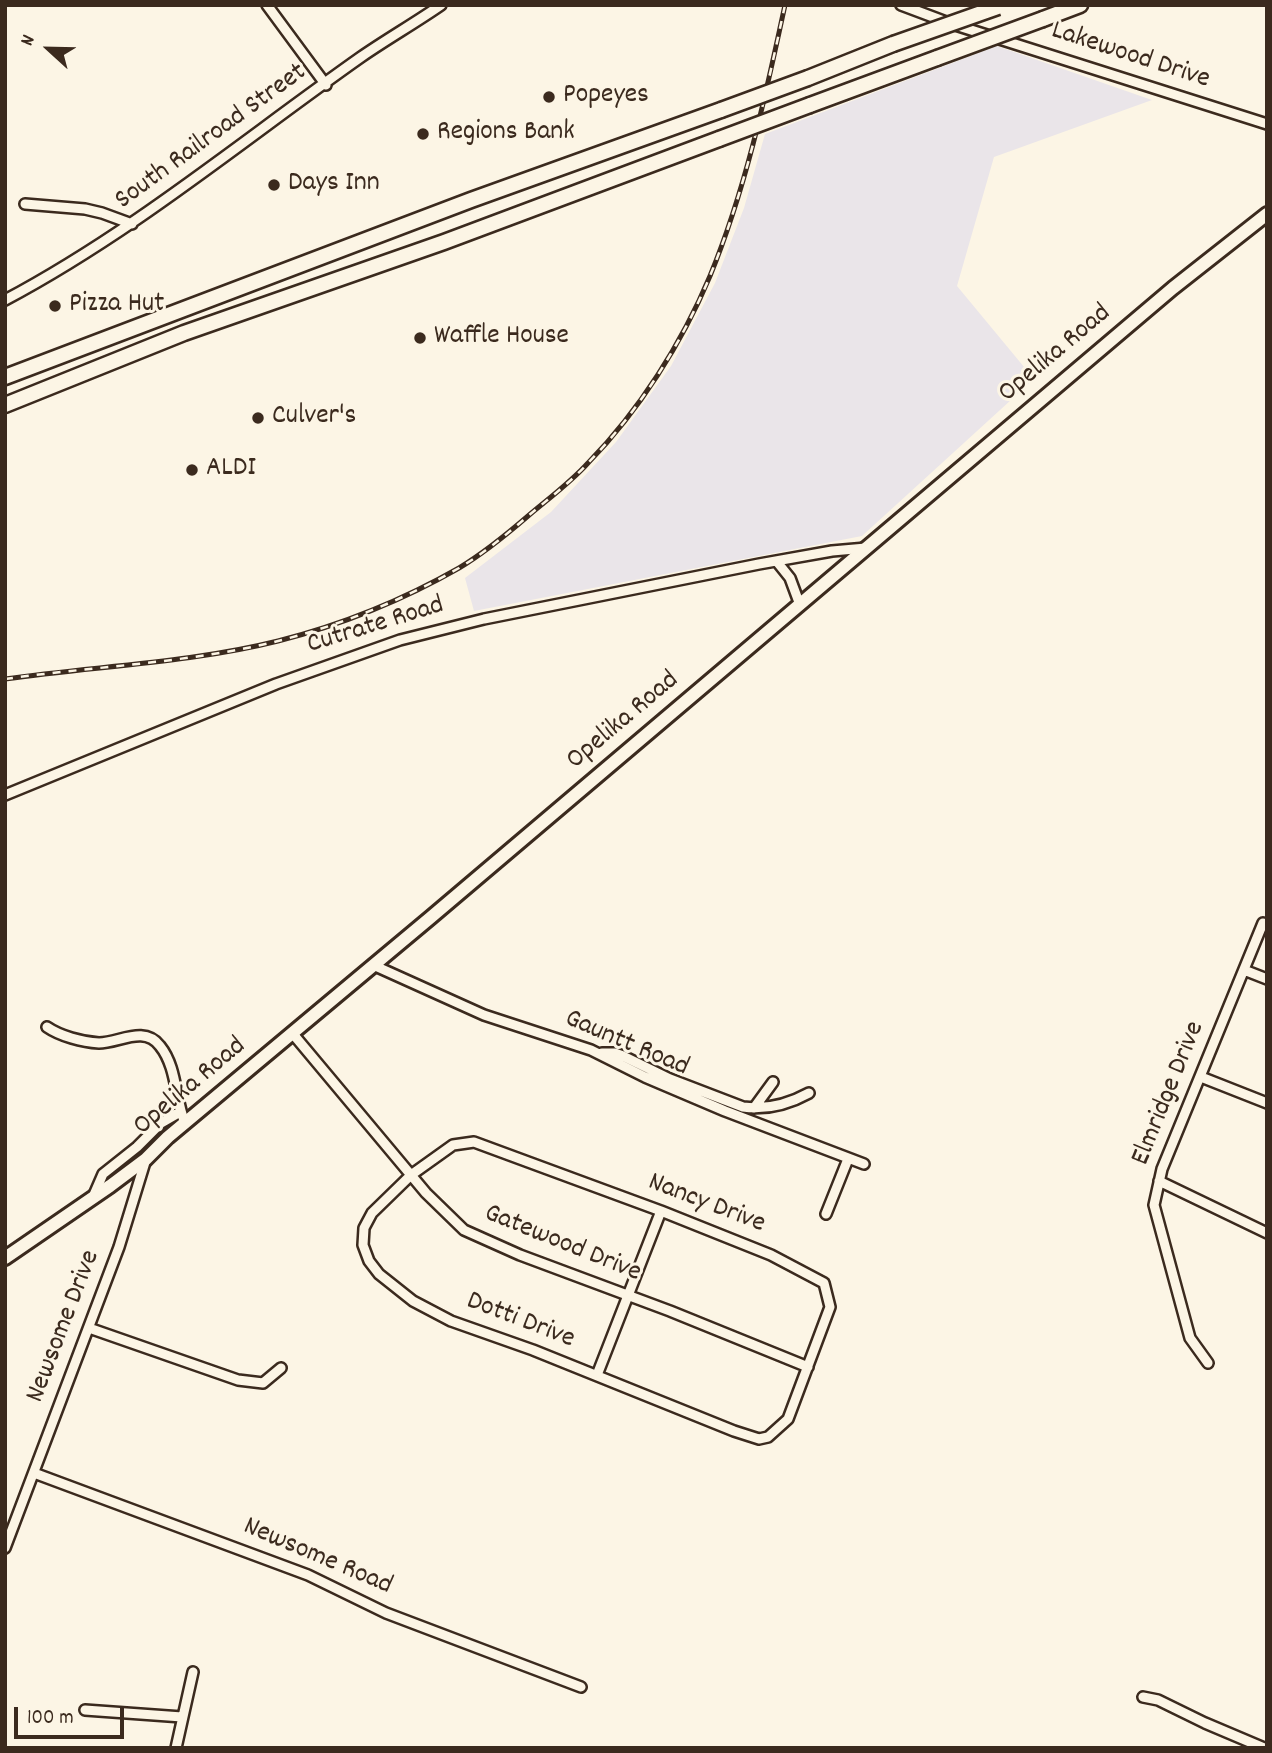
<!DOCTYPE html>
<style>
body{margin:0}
#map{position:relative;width:1272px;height:1753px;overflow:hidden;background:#fcf5e5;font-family:Dekko,sans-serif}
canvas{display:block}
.frame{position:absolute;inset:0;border:7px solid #3b2a1e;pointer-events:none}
.north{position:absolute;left:14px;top:14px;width:70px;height:70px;-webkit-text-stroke:5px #fcf5e5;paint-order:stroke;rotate:292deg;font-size:19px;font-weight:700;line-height:28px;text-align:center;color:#3b2a1e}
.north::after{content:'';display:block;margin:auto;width:24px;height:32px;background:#3b2a1e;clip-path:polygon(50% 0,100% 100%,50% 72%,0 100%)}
.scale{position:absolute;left:14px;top:1707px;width:110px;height:32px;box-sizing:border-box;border:4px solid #3b2a1e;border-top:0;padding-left:9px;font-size:21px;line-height:24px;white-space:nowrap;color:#3b2a1e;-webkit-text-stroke:5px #fcf5e5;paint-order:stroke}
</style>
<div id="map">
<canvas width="1272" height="1753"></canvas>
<div class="frame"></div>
<div class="north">N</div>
<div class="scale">100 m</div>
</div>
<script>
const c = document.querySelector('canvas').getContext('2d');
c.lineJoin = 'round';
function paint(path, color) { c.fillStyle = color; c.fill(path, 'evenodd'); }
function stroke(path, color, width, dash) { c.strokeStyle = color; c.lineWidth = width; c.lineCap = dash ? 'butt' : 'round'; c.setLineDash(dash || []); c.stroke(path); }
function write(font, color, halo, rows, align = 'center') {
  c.font = font + ' Dekko,sans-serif'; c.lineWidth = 6; c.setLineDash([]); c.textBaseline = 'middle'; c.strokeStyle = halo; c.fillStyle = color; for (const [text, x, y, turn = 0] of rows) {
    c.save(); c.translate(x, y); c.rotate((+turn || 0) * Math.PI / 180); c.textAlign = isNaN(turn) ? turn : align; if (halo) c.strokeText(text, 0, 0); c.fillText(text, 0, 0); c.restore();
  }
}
const built = new Path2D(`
 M 997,46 L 1152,100 L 994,157 L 957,286 L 1034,379 L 862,536 L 474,611 L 465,578 L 551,512 L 616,442 L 671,366 L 715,283 L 744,208 L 765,134 Z`);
const minor = new Path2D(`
 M 267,5 L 326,85
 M 901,5 L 949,23 L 1267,124
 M 25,204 L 85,209 L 102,213 L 132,224
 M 5,300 C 133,232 243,140 361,57 C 387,39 415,23 441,5
 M 778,563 L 790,578 L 800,605
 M 5,795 L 276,684 L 400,640 L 484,619 L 759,564 L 832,551 L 866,548
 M 373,965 L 484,1015 L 591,1050 L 645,1077 L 725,1111 L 864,1164
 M 1244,970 L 1267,979
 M 47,1027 C 60,1036 82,1042 99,1043 C 119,1043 144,1025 160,1046 C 177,1067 175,1099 185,1123
 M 293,1034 L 426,1193 L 464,1230 L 520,1255 L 670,1311 L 808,1367
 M 602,1053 L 615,1053 L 623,1056 L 670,1079 L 743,1107 C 766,1110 789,1104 809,1093
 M 1201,1077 L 1267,1103
 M 754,1108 L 773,1082
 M 474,1142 L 661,1211 L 771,1255 L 824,1283 L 830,1307 L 788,1419 L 768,1437 L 759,1439 L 734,1431 L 533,1350 L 451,1321 L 413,1301 L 379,1274 L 369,1261 L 363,1245 L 364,1228 L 372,1213 L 411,1175 L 453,1145 Z
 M 1159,1181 L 1267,1233
 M 93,1197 L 103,1174 L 137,1147 L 161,1123 L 180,1112
 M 826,1214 L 848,1159
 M 89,1328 L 238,1380 L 263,1383 L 281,1368
 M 1208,1363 L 1190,1338 L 1154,1205 L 1162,1169 L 1263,923
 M 597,1375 L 661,1211
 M 34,1473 L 308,1575 L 386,1613 L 581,1687
 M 5,1548 L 119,1247 L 146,1159
 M 1143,1697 L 1158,1700 L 1205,1723 L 1264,1748
 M 85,1710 L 182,1717
 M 176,1748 L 193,1672`);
const major = new Path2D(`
 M 5,1258 L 110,1186 L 146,1159 L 168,1137 L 430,918 L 1173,288 L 1267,214`);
const highway = new Path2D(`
 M 1043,19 L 1080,5
 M 808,78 L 893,44
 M 810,105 L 937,58
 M 5,377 L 471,200 L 721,110
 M 5,405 L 184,333 L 444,242 L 719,139`);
const rail = new Path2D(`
 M 5,679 C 96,666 190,663 278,641 C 341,625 403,600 459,568 C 484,553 506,535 528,516 C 548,499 570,483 588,463 C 639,411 682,343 710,276 C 746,188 765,98 785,5`);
const highwayBridge = new Path2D(`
 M 893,44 L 998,7
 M 937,58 L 1043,19
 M 721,110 L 808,78
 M 719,139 L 810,105`);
const markers = [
 [549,97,7,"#3b2a1e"],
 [423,134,7,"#3b2a1e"],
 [274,185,7,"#3b2a1e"],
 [55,306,7,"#3b2a1e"],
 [420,338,7,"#3b2a1e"],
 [258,418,7,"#3b2a1e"],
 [192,470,7,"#3b2a1e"]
];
const streetNames = [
 ["Lakewood Drive",1130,57,18],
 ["South Railroad Street",212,138,-36],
 ["Opelika Road",1056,355,-40],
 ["Cutrate Road",376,627,-17],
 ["Opelika Road",624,722,-40],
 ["Gauntt Road",626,1045,23],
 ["Opelika Road",191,1088,-40],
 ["Elmridge Drive",1170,1094,-68],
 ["Nancy Drive",706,1205,21],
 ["Gatewood Drive",562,1245,22],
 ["Dotti Drive",520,1322,21],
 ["Newsome Drive",65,1327,-69],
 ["Newsome Road",317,1558,23]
];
const poiNames = [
 ["Popeyes",563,97],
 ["Regions Bank",437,134],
 ["Days Inn",288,185],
 ["Pizza Hut",69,306],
 ["Waffle House",434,338],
 ["Culver's",272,418],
 ["ALDI",206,470]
];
paint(built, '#eae5e9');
stroke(minor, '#3b2a1e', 14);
stroke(major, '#3b2a1e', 18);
stroke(highway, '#3b2a1e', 19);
stroke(minor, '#fcf5e5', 9);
stroke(major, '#fcf5e5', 12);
stroke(highway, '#fcf5e5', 14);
stroke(rail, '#3b2a1e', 5);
stroke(rail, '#fcf5e5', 2.5, [8]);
stroke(highwayBridge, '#3b2a1e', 19, []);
stroke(highwayBridge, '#fcf5e5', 14);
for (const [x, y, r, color] of markers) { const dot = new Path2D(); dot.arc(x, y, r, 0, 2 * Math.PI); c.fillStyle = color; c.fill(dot); stroke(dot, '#fcf5e5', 2.5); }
write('28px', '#3b2a1e', '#fcf5e5', streetNames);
write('28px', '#3b2a1e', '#fcf5e5', poiNames, 'left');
</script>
